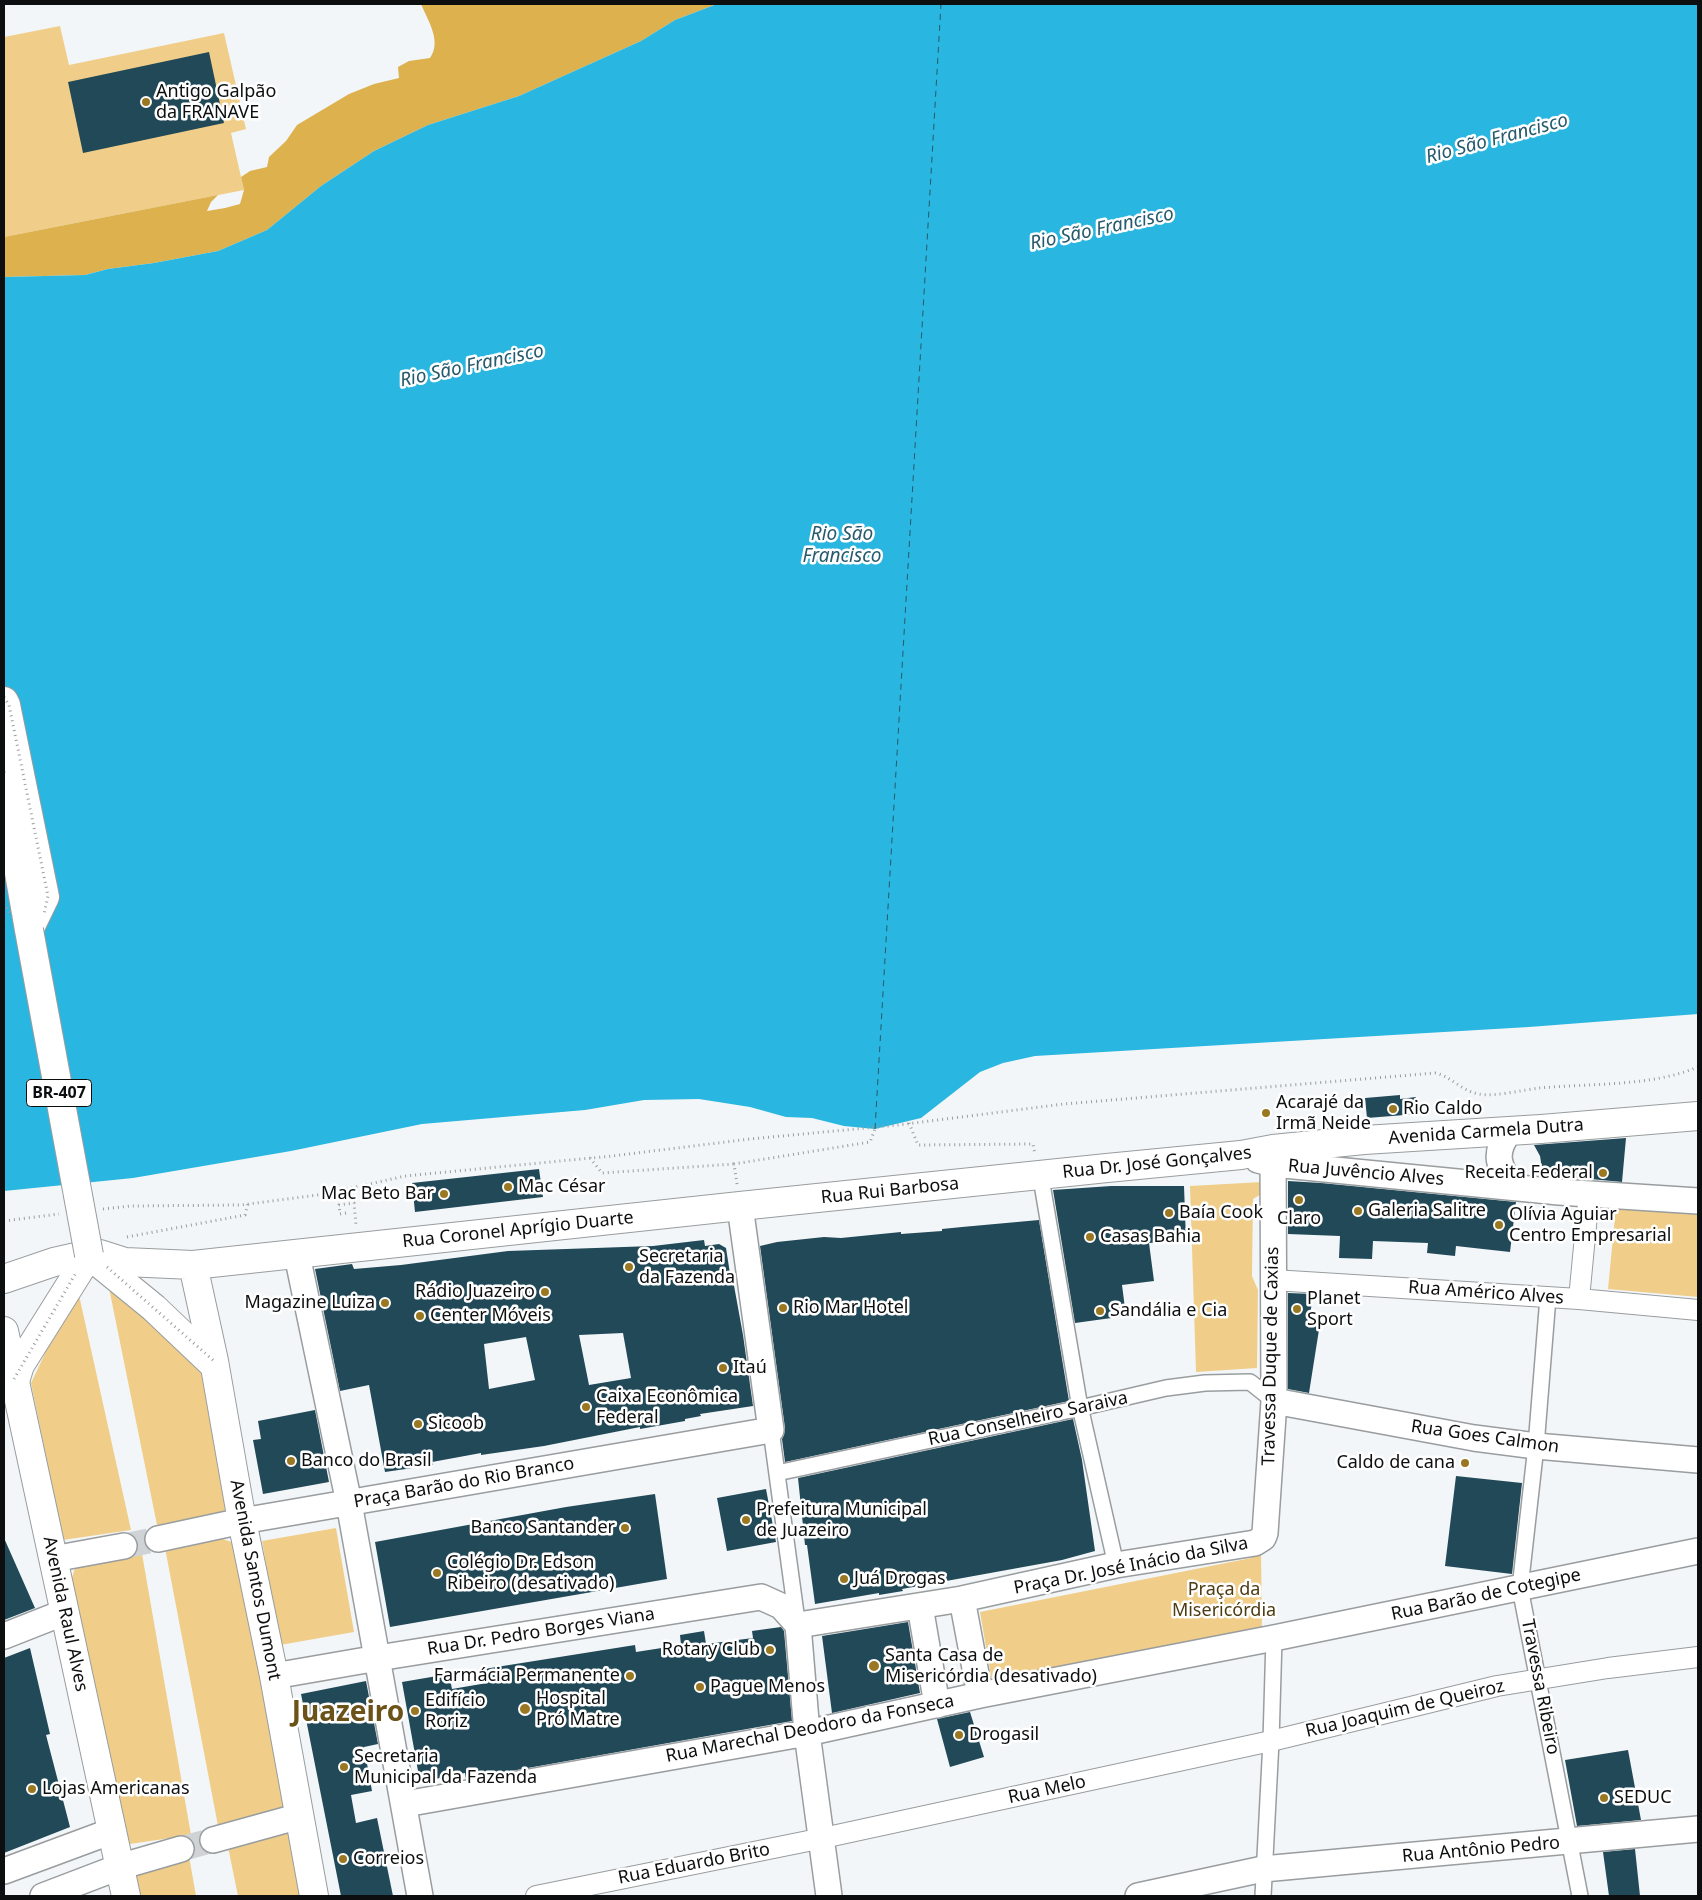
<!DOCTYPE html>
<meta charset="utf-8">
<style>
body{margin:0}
#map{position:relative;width:1702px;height:1900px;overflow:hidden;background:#f2f6f8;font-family:"Noto Sans",sans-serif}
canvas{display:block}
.frame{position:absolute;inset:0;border:5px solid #0d0e0f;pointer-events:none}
</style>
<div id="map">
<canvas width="1702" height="1900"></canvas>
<div class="frame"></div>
</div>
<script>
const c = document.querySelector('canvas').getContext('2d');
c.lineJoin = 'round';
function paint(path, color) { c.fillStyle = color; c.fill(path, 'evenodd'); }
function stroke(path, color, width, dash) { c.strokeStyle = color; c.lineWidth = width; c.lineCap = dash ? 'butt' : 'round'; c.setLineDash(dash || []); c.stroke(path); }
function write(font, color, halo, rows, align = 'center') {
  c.font = font + ' "Noto Sans",sans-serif'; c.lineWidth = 5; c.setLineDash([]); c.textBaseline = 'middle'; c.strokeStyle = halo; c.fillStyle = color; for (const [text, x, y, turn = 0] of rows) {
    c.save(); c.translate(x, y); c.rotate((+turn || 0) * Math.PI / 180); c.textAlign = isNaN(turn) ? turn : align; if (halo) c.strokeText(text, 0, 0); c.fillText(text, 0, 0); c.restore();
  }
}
const green = new Path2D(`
 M 60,26 L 69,65 L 224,33 L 246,129 L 231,133 L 244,190 L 4,237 L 4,37 Z
 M 1262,1182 L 1263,1193 L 1253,1199 L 1252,1276 L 1258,1290 L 1257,1368 L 1196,1372 L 1190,1186 Z
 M 1616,1206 L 1698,1212 L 1698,1297 L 1608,1289 Z
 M 108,1283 L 204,1365 L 234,1512 L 157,1525 Z
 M 77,1286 L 131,1530 L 63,1540 L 31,1383 Z
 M 336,1528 L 354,1632 L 280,1645 L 262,1541 Z
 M 217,1537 L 234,1543 L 293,1811 L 218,1826 L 165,1548 Z
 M 141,1548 L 191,1835 L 123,1845 L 69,1587 L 75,1568 L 87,1558 Z
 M 1261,1551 L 1262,1632 L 992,1682 L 980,1612 L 1251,1558 Z
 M 295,1830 L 302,1881 L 299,1896 L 238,1896 L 227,1842 Z
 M 189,1856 L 196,1896 L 137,1896 L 131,1873 Z`);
const forest = new Path2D(`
 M 421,4 L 717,4 L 675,20 L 641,41 L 519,96 L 428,125 L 374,151 L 321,186 L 267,230 L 218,251 L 154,263 L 108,269 L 85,275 L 4,277 L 4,237 L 218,195 L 211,202 L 207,211 L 225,208 L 240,204 L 244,190 L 241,177 L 250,171 L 267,167 L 269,157 L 286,141 L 297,125 L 349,94 L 374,84 L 399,78 L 398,67 L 409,61 L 430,58 C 442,41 428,21 421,4 Z`);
const water = new Path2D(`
 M 717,4 L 1698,4 L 1698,1014 L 1529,1027 L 1035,1056 L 1003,1063 L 980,1072 L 921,1118 L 875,1129 L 844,1126 L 812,1118 L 786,1117 L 750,1107 L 699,1099 L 644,1100 L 585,1110 L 422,1124 L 291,1151 L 133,1178 L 4,1191 L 4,277 L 85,275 L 108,269 L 154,263 L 218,251 L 267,230 L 321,186 L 374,151 L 428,125 L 519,96 L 641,41 L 675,20 Z`);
const ferry = new Path2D(`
 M 875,1129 L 941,4`);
const building = new Path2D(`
 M 209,52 L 224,123 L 83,153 L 68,82 Z
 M 1400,1095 L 1400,1099 L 1416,1097 L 1417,1114 L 1367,1118 L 1365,1098 Z
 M 1626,1138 L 1622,1182 L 1538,1174 L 1541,1162 L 1540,1156 L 1534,1145 Z
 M 539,1169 L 543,1197 L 415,1212 L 412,1183 Z
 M 1288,1181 L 1321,1183 L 1516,1202 L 1510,1252 L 1456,1246 L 1455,1256 L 1427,1253 L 1428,1243 L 1373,1241 L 1372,1259 L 1339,1258 L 1340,1236 L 1288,1234 Z
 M 1111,1186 L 1184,1186 L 1186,1240 L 1149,1243 L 1154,1281 L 1122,1285 L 1126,1316 L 1075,1323 L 1053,1190 Z
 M 1039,1220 L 1069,1401 L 785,1462 L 782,1439 L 784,1435 L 785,1428 L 760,1246 L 777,1242 L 824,1237 L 841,1238 L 901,1232 L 901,1234 L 942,1231 L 942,1229 L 962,1227 Z
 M 704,1240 L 705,1246 L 719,1244 L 726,1248 L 731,1280 L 733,1280 L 743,1335 L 753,1406 L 700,1414 L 701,1416 L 685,1419 L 685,1421 L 640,1429 L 640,1427 L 544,1446 L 481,1455 L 481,1453 L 432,1462 L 433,1465 L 385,1472 L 369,1385 L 340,1391 L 315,1269 L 352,1264 L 354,1269 L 401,1265 L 508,1251 L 653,1246 ZM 623,1333 L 631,1378 L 589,1385 L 579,1335 ZM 526,1337 L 535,1380 L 489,1389 L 484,1344 Z
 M 1288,1293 L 1313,1294 L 1310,1316 L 1321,1317 L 1309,1393 L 1288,1389 Z
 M 315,1410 L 329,1482 L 263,1494 L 253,1440 L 261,1439 L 258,1421 Z
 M 1073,1419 L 1082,1460 L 1095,1551 L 1062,1560 L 902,1589 L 903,1591 L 879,1595 L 879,1593 L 815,1604 L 807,1545 L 805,1545 L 798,1478 Z
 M 1456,1476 L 1522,1483 L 1512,1574 L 1445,1566 Z
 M 766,1489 L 776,1542 L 727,1551 L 717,1498 Z
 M 655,1494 L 667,1579 L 390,1627 L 375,1542 L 566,1507 Z
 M 4,1538 L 35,1608 L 4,1620 Z
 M 908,1622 L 920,1693 L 832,1713 L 822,1636 Z
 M 781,1627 L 784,1631 L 792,1721 L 466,1779 L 465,1773 L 420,1782 L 402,1682 L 449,1674 L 452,1689 L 487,1683 L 484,1669 L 635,1645 L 636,1652 L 681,1645 L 680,1635 L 704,1631 L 706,1644 L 753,1638 L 752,1631 Z
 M 30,1648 L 50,1734 L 46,1735 L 70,1827 L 4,1853 L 4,1658 Z
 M 366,1681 L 378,1744 L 364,1747 L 372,1791 L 351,1795 L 356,1823 L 377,1818 L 393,1896 L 341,1896 L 301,1694 Z
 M 970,1712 L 984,1757 L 950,1767 L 937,1719 Z
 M 1628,1750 L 1641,1820 L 1577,1826 L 1565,1760 Z
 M 1635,1849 L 1640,1896 L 1609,1896 L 1603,1852 Z`);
const tertiaryTunnel = new Path2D(`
 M 124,1546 L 158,1539
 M 181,1849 L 213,1840`);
const path = new Path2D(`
 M 909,1123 L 918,1145 L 1033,1144 L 1035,1154
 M 590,1158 L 602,1173 L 734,1164
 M 737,1184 L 734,1164 L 870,1142 L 875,1129
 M 103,1209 L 131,1206 L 241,1205 L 325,1194 L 405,1176 L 612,1156 L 750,1139 L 898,1125 L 1064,1104 L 1435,1073 C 1451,1076 1461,1091 1479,1094 C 1496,1097 1521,1090 1540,1088 C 1591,1083 1650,1087 1698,1067
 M 346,1213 L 340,1214 L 339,1205 L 354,1203 L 356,1225
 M 4,1221 L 59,1214
 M 127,1237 L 245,1215 L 248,1204`);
const pedestrian = new Path2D(`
 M 1042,1184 L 1079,1402 L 1116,1565
 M 1548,1297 L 1536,1446 L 1520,1588 L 1580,1896
 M 771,1430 L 797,1621
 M 777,1473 L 1080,1408 L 1166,1388 L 1205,1383 L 1250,1382 L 1274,1401
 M 1263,1896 L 1271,1741 L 1274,1638`);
const minor = new Path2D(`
 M 1273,1280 L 1579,1299 L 1698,1310
 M 1579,1299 L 1589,1194
 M 536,1896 L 823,1838 L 1271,1741 L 1497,1686 L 1608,1668 L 1698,1657`);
const tertiary = new Path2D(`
 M 1509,1132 C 1493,1153 1498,1167 1513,1187
 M 1258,1160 L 1274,1164 L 1559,1192 L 1698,1201
 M 297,1255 L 349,1503 L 420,1896
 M 1274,1401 L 1474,1438 L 1536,1446 L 1698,1460
 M 158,1539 L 242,1521 L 771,1430 L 740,1206
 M 53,1559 L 124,1546
 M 962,1599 L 980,1695
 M 920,1606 L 937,1705
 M 798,1625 L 962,1599 L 1116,1565 L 1255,1543 L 1263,1538 L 1265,1533 L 1274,1401 L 1273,1149
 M 798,1625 L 807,1733 L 829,1896
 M 4,1636 L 65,1612
 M 274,1676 L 378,1658 L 761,1597 L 781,1606 L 798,1625
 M 405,1804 L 807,1733 L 980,1695 L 1274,1638 L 1698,1551
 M 213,1840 L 300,1816
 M 4,1871 L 112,1831
 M 43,1896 L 119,1867 L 181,1849
 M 1138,1896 L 1263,1869 L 1698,1829`);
const secondary = new Path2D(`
 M 100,1254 L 125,1262 L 193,1265 L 740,1206 L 1107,1168 L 1241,1155 L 1273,1149 L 1364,1140 L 1541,1129 L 1698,1116
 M 193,1265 L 214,1361 L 242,1521 L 274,1676 L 314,1896
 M 4,1279 L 54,1262 L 94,1253
 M 4,1331 L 126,1896`);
const trunk = new Path2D(`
 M 4,701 L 6,705 L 45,897 L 29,930
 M 4,787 L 29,930
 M 15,1381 L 20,1365 L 89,1255 L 154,1308 L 214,1365`);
const pathBridge = new Path2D(`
 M 4,697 L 9,705 L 48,896 L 44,914
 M 4,903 L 12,916
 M 107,1267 L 214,1361
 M 14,1379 L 77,1271`);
const trunkBridge = new Path2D(`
 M 29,930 L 89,1255`);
const markers = [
 [146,102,5,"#9a7721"],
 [1393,1109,5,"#9a7721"],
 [1266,1113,5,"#9a7721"],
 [1603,1173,5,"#9a7721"],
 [508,1187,5,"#9a7721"],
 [444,1194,5,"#9a7721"],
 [1299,1200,5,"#9a7721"],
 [1358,1211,5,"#9a7721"],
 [1169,1213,5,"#9a7721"],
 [1499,1225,5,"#9a7721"],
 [1090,1237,5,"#9a7721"],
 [629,1267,5,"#9a7721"],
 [545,1292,5,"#9a7721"],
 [385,1303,5,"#9a7721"],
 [783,1308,5,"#9a7721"],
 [1297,1309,5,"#9a7721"],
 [1100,1311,5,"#9a7721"],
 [420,1316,5,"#9a7721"],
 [723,1368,5,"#9a7721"],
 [586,1407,5,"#9a7721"],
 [418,1424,5,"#9a7721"],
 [291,1461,5,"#9a7721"],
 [1465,1463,5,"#9a7721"],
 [746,1520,5,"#9a7721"],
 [625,1528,5,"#9a7721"],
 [437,1573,5,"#9a7721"],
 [844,1579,5,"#9a7721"],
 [770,1650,5,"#9a7721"],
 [874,1666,6,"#9a7721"],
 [630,1676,5,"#9a7721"],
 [700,1687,5,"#9a7721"],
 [525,1709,6,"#9a7721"],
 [415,1711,5,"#9a7721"],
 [959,1735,5,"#9a7721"],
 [344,1767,5,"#9a7721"],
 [32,1789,5,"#9a7721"],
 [1604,1798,5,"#9a7721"],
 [343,1859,5,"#9a7721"]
];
const shields = [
 [59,1093,65]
];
const shieldNames = [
 ["BR-407",59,1093]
];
const poiNames = [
 ["Antigo Galpão",156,92],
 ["da FRANAVE",156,113],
 ["Acarajé da",1276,1103],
 ["Irmã Neide",1276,1124],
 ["Rio Caldo",1403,1109],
 ["Receita Federal",1593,1173,"right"],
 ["Mac César",518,1187],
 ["Mac Beto Bar",434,1194,"right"],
 ["Galeria Salitre",1368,1211],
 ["Baía Cook",1179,1213],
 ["Olívia Aguiar",1509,1215],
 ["Centro Empresarial",1509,1236],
 ["Claro",1299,1219,"center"],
 ["Casas Bahia",1100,1237],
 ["Secretaria",639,1257],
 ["da Fazenda",639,1278],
 ["Rádio Juazeiro",535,1292,"right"],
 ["Planet",1307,1299],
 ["Sport",1307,1320],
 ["Magazine Luiza",375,1303,"right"],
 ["Rio Mar Hotel",793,1308],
 ["Sandália e Cia",1110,1311],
 ["Center Móveis",430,1316],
 ["Itaú",733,1368],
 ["Caixa Econômica",596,1397],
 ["Federal",596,1418],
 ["Sicoob",428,1424],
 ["Banco do Brasil",301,1461],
 ["Caldo de cana",1455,1463,"right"],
 ["Prefeitura Municipal",756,1510],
 ["de Juazeiro",756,1531],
 ["Banco Santander",615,1528,"right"],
 ["Colégio Dr. Edson",447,1563],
 ["Ribeiro (desativado)",447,1584],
 ["Juá Drogas",854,1579],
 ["Rotary Club",760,1650,"right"],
 ["Santa Casa de",885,1656],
 ["Misericórdia (desativado)",885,1677],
 ["Farmácia Permanente",620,1676,"right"],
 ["Pague Menos",710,1687],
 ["Hospital",536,1699],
 ["Pró Matre",536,1720],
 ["Edifício",425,1701],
 ["Roriz",425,1722],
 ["Drogasil",969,1735],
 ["Secretaria",354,1757],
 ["Municipal da Fazenda",354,1778],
 ["Lojas Americanas",42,1789],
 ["SEDUC",1614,1798],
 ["Correios",353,1859]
];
const streetNames = [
 ["Avenida Carmela Dutra",1486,1132,-4],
 ["Rua Dr. José Gonçalves",1157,1163,-6],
 ["Rua Juvêncio Alves",1366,1173,5],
 ["Rua Rui Barbosa",890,1191,-6],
 ["Rua Coronel Aprígio Duarte",518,1230,-6],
 ["Rua Américo Alves",1486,1293,4],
 ["Travessa Duque de Caxias",1271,1356,-89],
 ["Rua Conselheiro Saraiva",1028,1419,-12],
 ["Rua Goes Calmon",1485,1437,8],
 ["Praça Barão do Rio Branco",464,1483,-10],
 ["Praça Dr. José Inácio da Silva",1131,1566,-11],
 ["Avenida Santos Dumont",255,1580,79],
 ["Rua Barão de Cotegipe",1486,1595,-12],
 ["Avenida Raul Alves",65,1614,78],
 ["Rua Dr. Pedro Borges Viana",541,1632,-9],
 ["Travessa Ribeiro",1540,1687,79],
 ["Rua Joaquim de Queiroz",1405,1709,-13],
 ["Rua Marechal Deodoro da Fonseca",810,1729,-11],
 ["Rua Melo",1047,1790,-12],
 ["Rua Antônio Pedro",1481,1850,-5],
 ["Rua Eduardo Brito",694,1864,-11]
];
const parkNames = [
 ["Praça da",1224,1590],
 ["Misericórdia",1224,1611]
];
const waterNames = [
 ["Rio São Francisco",1497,139,-15],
 ["Rio São Francisco",1102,229,-12],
 ["Rio São Francisco",472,366,-12],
 ["Rio São",842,535],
 ["Francisco",842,557]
];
const townNames = [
 ["Juazeiro",348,1713]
];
paint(green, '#f0ce89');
paint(forest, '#ddb14d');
paint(water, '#29b6e0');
stroke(ferry, '#265a6c', 1, [6, 5]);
paint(building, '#224958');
stroke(tertiaryTunnel, '#d0d3d5', 25, [25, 12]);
stroke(pedestrian, '#999d9f', 18);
stroke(minor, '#999d9f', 22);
stroke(tertiary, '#999d9f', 28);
stroke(secondary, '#999d9f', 30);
stroke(trunk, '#999d9f', 30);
stroke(path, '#9a9d9f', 3, [1, 4]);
stroke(pedestrian, '#fff', 15);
stroke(minor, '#fff', 20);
stroke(tertiary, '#fff', 25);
stroke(secondary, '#fff', 28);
stroke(trunk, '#fff', 28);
stroke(trunkBridge, '#999d9f', 30, []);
stroke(pathBridge, '#9a9d9f', 3, [1, 4]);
stroke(trunkBridge, '#fff', 28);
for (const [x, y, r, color] of markers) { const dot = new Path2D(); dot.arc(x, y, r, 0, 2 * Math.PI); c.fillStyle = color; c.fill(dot); stroke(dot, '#fff', 2); }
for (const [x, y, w] of shields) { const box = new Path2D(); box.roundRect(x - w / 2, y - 13.5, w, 27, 4); c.fillStyle = '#fff'; c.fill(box); stroke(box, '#0d0e0f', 1); }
write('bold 16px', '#0d0e0f', null, shieldNames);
write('18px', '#0d0e0f', '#fff', poiNames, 'left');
write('18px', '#0d0e0f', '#fff', streetNames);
write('18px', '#4d3b11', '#fff', parkNames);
write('italic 19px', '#265a6c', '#fff', waterNames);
write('bold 28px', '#6b5219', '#fff', townNames);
</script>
